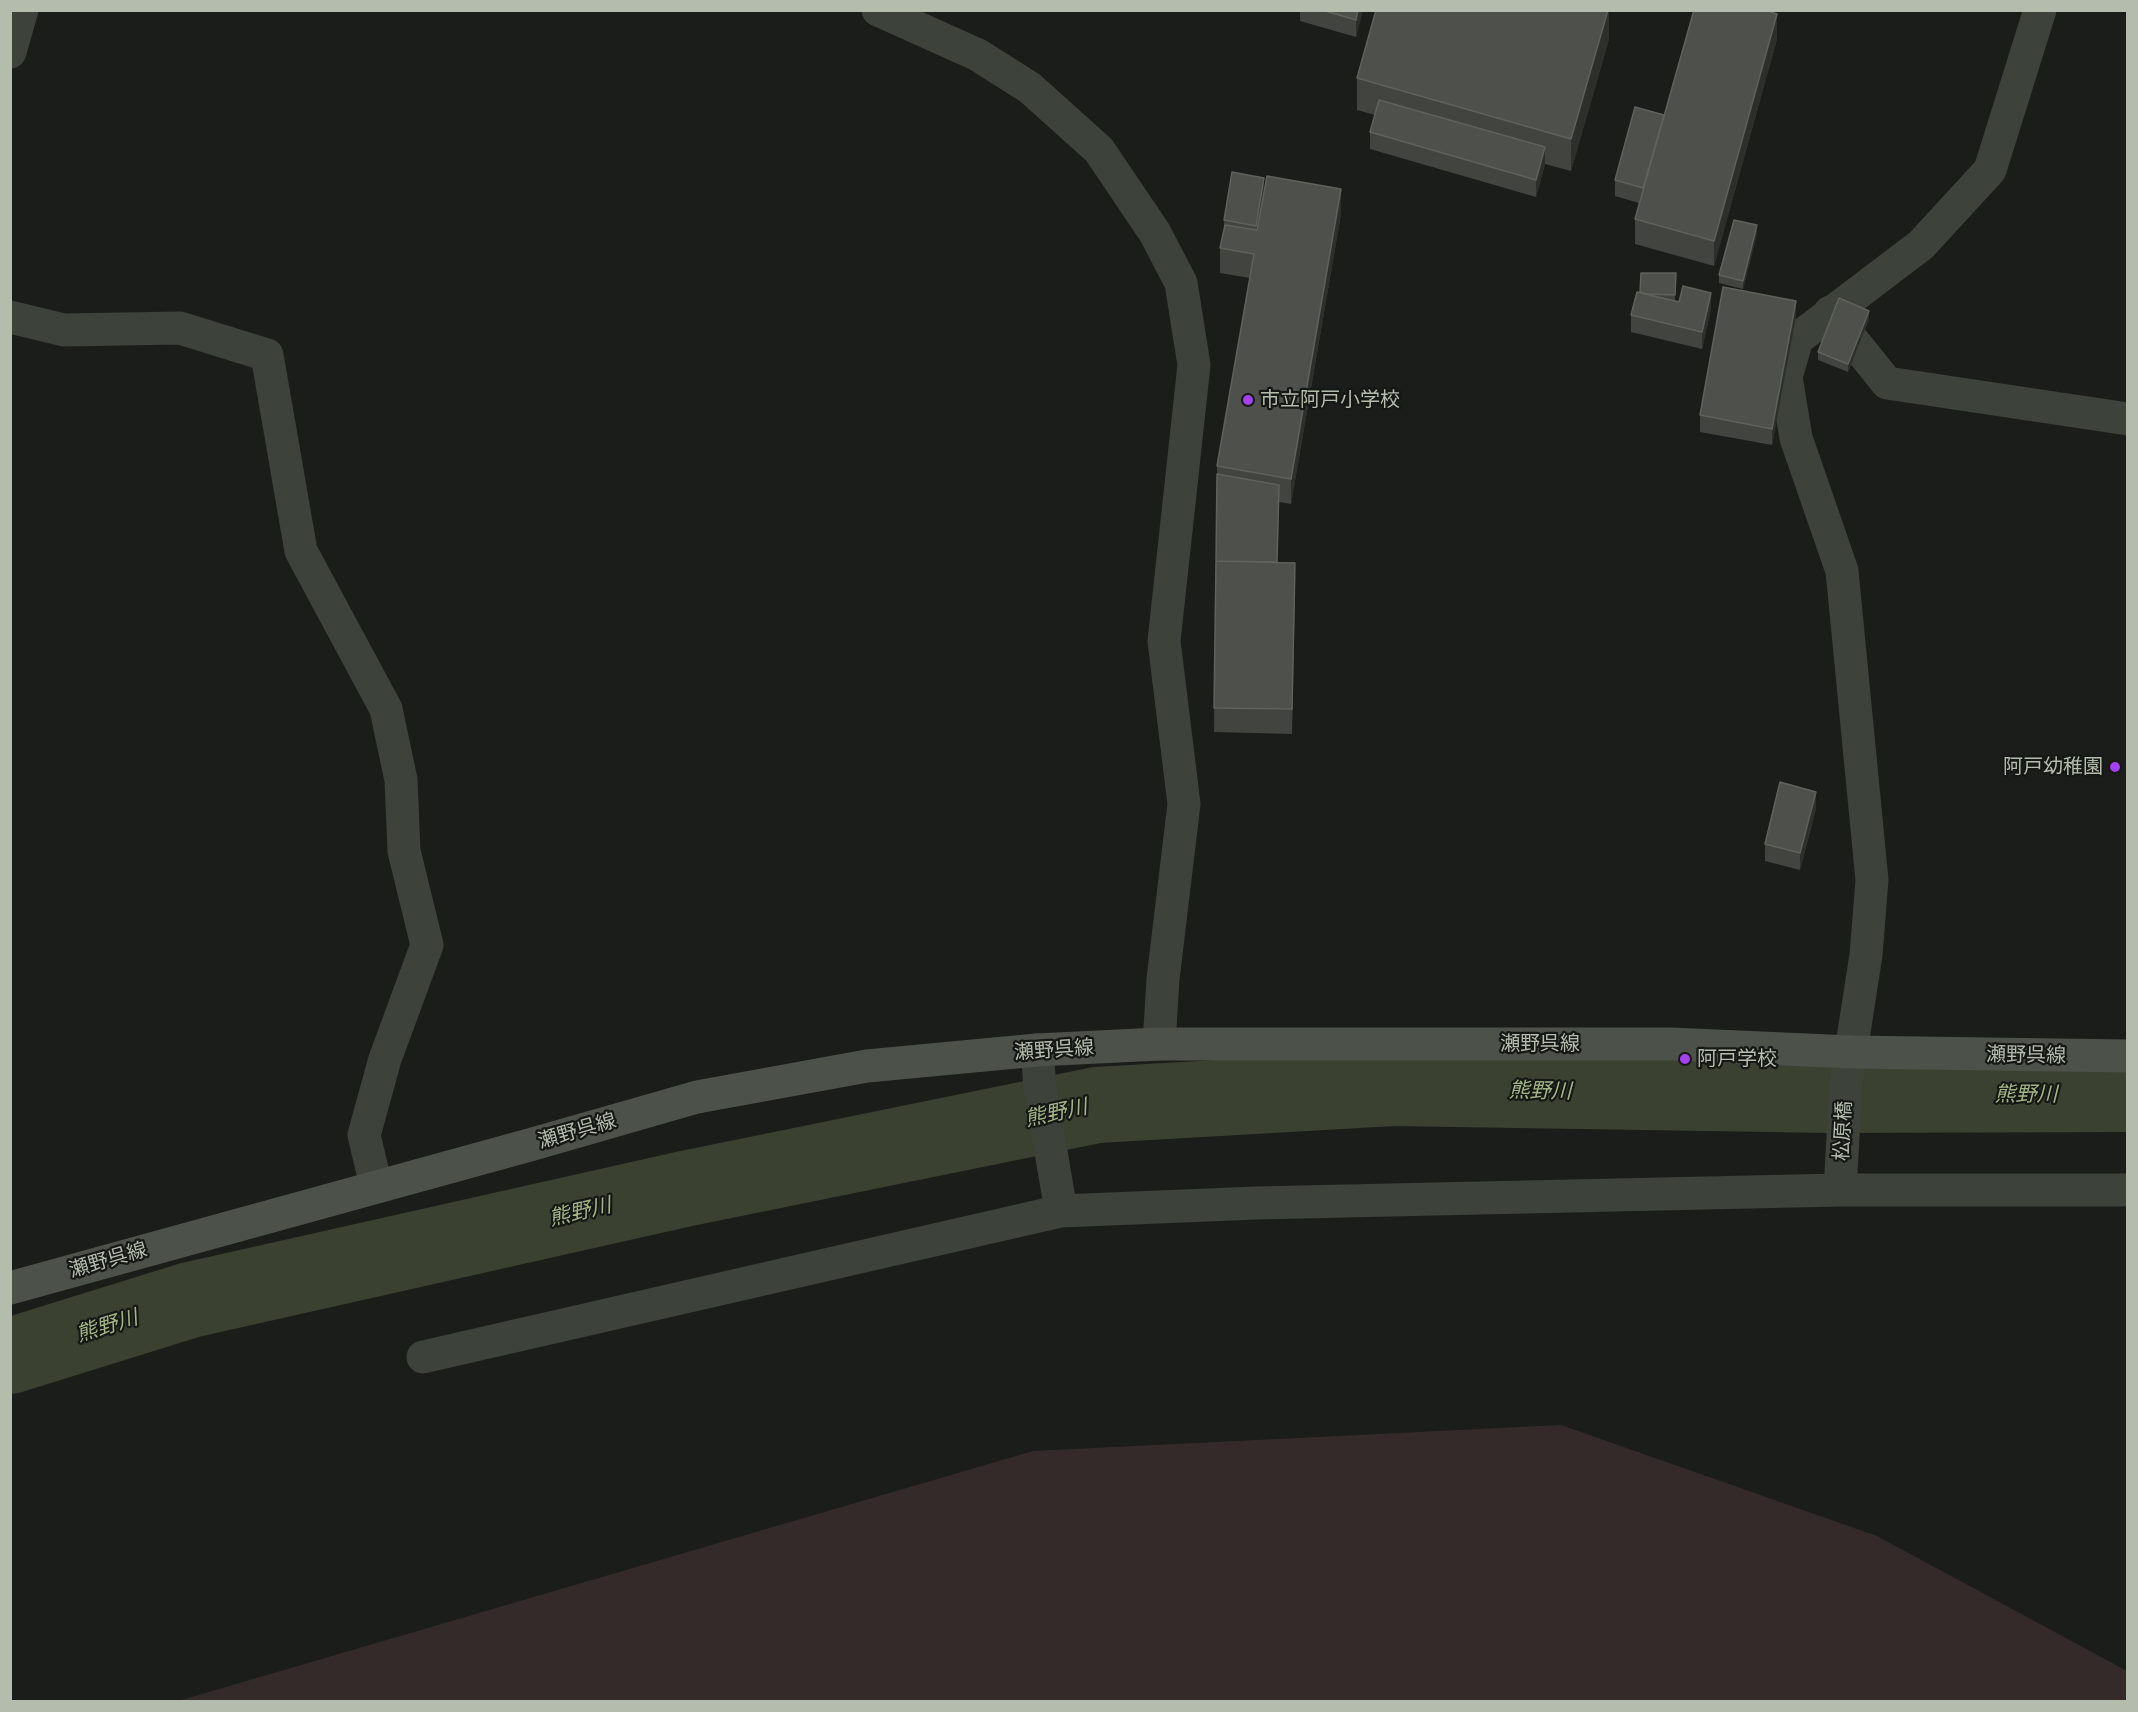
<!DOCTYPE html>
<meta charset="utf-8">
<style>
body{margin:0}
#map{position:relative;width:2138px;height:1712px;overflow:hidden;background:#1a1d1a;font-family:"Golos Text",sans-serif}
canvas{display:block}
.frame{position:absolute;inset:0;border:12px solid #b3bcad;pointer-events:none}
</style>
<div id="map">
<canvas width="2138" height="1712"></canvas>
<div class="frame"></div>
</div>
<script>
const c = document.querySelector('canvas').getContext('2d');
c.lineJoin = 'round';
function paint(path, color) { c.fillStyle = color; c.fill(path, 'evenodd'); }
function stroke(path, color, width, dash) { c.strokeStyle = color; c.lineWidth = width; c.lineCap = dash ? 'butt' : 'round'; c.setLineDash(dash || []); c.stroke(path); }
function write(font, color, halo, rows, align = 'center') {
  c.font = font + ' "Golos Text","Noto Sans JP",sans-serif'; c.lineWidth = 4.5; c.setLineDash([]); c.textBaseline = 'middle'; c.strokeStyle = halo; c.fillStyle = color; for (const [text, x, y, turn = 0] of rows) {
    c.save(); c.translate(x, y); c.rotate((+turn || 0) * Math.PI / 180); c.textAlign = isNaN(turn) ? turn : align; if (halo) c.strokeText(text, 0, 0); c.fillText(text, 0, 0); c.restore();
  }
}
const green = new Path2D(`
 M 1561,1425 L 1877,1536 L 2127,1671 L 2127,1701 L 178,1701 L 1033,1451 Z`);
const river = new Path2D(`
 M 10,1356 L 190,1300 L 684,1189 L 1097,1105 L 1392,1088 L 1832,1095 L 2128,1094`);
const street = new Path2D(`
 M 878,10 L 978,55 L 1030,88 L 1099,150 L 1155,233 L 1181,283 L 1194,365 L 1164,641 L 1184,804 L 1163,979 L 1159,1044
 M 10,52 L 22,10
 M 1830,312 L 1887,383 L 2128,419
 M 10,317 L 64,330 L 180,328 L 267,355 L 301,551 L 386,709 L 401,780 L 404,851 L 427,945 L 385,1059 L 364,1135 L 376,1186
 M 1037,1050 L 1040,1087 L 1061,1211
 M 1840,1190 L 1846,1083 L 1866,955 L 1872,880 L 1842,571 L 1796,438 L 1786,377 L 1797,339 L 1921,245 L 1990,170 L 2040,10
 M 423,1357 L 1061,1211 L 1256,1203 L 1840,1190 L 2128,1190`);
const secondary = new Path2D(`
 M 10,1288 L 533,1144 L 697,1097 L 867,1066 L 1037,1050 L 1159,1044 L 1671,1044 L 1852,1052 L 2128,1056`);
const wall = new Path2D(`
 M 1300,10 L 1363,10 L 1356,37 L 1300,21 Z
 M 1609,10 L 1609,39 L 1571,171 L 1545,164 L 1536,197 L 1370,149 L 1370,132 L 1375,115 L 1357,110 L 1357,78 Z
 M 1777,39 L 1714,266 L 1635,244 L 1635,219 L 1639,203 L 1615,196 L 1615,180 L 1664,115 Z
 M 1264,187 L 1256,230 L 1341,214 L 1291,504 L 1279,502 L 1277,562 L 1295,588 L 1292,734 L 1214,732 L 1216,561 L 1217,466 L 1250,278 L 1220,273 L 1220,248 L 1224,229 L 1224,220 Z
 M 1757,234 L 1743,289 L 1719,283 L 1719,275 Z
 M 1676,273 L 1675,301 L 1711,309 L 1702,349 L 1631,332 L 1631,315 L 1640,292 Z
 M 1796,317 L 1772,445 L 1700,432 L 1700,415 Z
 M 1869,319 L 1848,372 L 1818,360 L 1818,352 Z
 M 1816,809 L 1800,870 L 1765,861 L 1765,844 Z`);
const shadedWall = new Path2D(`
 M 1358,10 L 1363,10 L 1356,37 L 1356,20 Z
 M 1608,10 L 1609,10 L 1609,39 L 1571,171 L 1571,139 Z
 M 1777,14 L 1777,39 L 1714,266 L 1714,241 Z
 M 1545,147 L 1545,164 L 1536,197 L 1536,180 Z
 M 1264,178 L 1264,187 L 1256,235 L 1256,226 Z
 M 1341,189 L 1341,214 L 1291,504 L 1291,479 Z
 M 1757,225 L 1757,234 L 1743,289 L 1743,281 Z
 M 1711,293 L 1711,309 L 1702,349 L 1702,332 Z
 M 1796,301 L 1796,317 L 1772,445 L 1772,429 Z
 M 1869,311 L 1869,319 L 1848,372 L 1848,364 Z
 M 1816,792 L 1816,809 L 1800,870 L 1800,853 Z`);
const building = new Path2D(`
 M 1322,10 L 1358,10 L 1356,20 Z
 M 1376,10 L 1608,10 L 1571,139 L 1357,78 Z
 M 1694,10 L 1765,10 L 1777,14 L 1714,241 L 1635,219 Z
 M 1379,100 L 1545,147 L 1536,180 L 1370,132 Z
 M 1635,107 L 1664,115 L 1643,188 L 1615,180 Z
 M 1232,172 L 1264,178 L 1256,226 L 1224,220 Z
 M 1267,176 L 1341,189 L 1291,479 L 1217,466 L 1254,254 L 1220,248 L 1225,225 L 1257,230 Z
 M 1734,220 L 1757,225 L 1743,281 L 1719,275 Z
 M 1641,273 L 1676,273 L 1675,295 L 1646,294 L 1640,292 Z
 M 1683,286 L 1711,293 L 1702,332 L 1631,315 L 1637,292 L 1679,302 Z
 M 1723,287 L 1796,301 L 1772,429 L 1700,415 Z
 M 1839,298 L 1869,311 L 1848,364 L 1818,352 Z
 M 1217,474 L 1279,485 L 1277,562 L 1216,561 Z
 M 1216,561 L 1295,563 L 1292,709 L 1214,708 Z
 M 1780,782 L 1816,792 L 1800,853 L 1765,844 Z`);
const markers = [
 [1248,400,6,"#a440ef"],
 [2115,767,6,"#a440ef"],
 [1685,1059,6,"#a440ef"]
];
const poiNames = [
 ["市立阿戸小学校",1260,400],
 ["阿戸幼稚園",2103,767,"right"],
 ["阿戸学校",1697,1059]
];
const streetNames = [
 ["瀬野呉線",1540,1044],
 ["瀬野呉線",1054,1050,-4],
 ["瀬野呉線",2026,1055,1],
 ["瀬野呉線",577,1131,-16],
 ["松原橋",1843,1131,-87],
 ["瀬野呉線",108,1260,-16]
];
const waterNames = [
 ["熊野川",1540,1091,1],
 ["熊野川",2026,1094],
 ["熊野川",1056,1113,-12],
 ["熊野川",580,1212,-13],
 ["熊野川",107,1326,-17]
];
paint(green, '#352a2a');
stroke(river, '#3b4130', 76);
stroke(street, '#3d423b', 33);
stroke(secondary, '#4c5149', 33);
paint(wall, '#42443f');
paint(shadedWall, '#2d2f2b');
paint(building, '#4e514b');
stroke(building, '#5e625a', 1.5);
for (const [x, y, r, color] of markers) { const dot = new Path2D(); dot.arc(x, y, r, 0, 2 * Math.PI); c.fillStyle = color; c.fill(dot); stroke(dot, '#151815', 2); }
write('20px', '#b3bcad', '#151815', poiNames, 'left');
write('20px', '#b3bcad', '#151815', streetNames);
write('italic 21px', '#a3b585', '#151815', waterNames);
</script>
